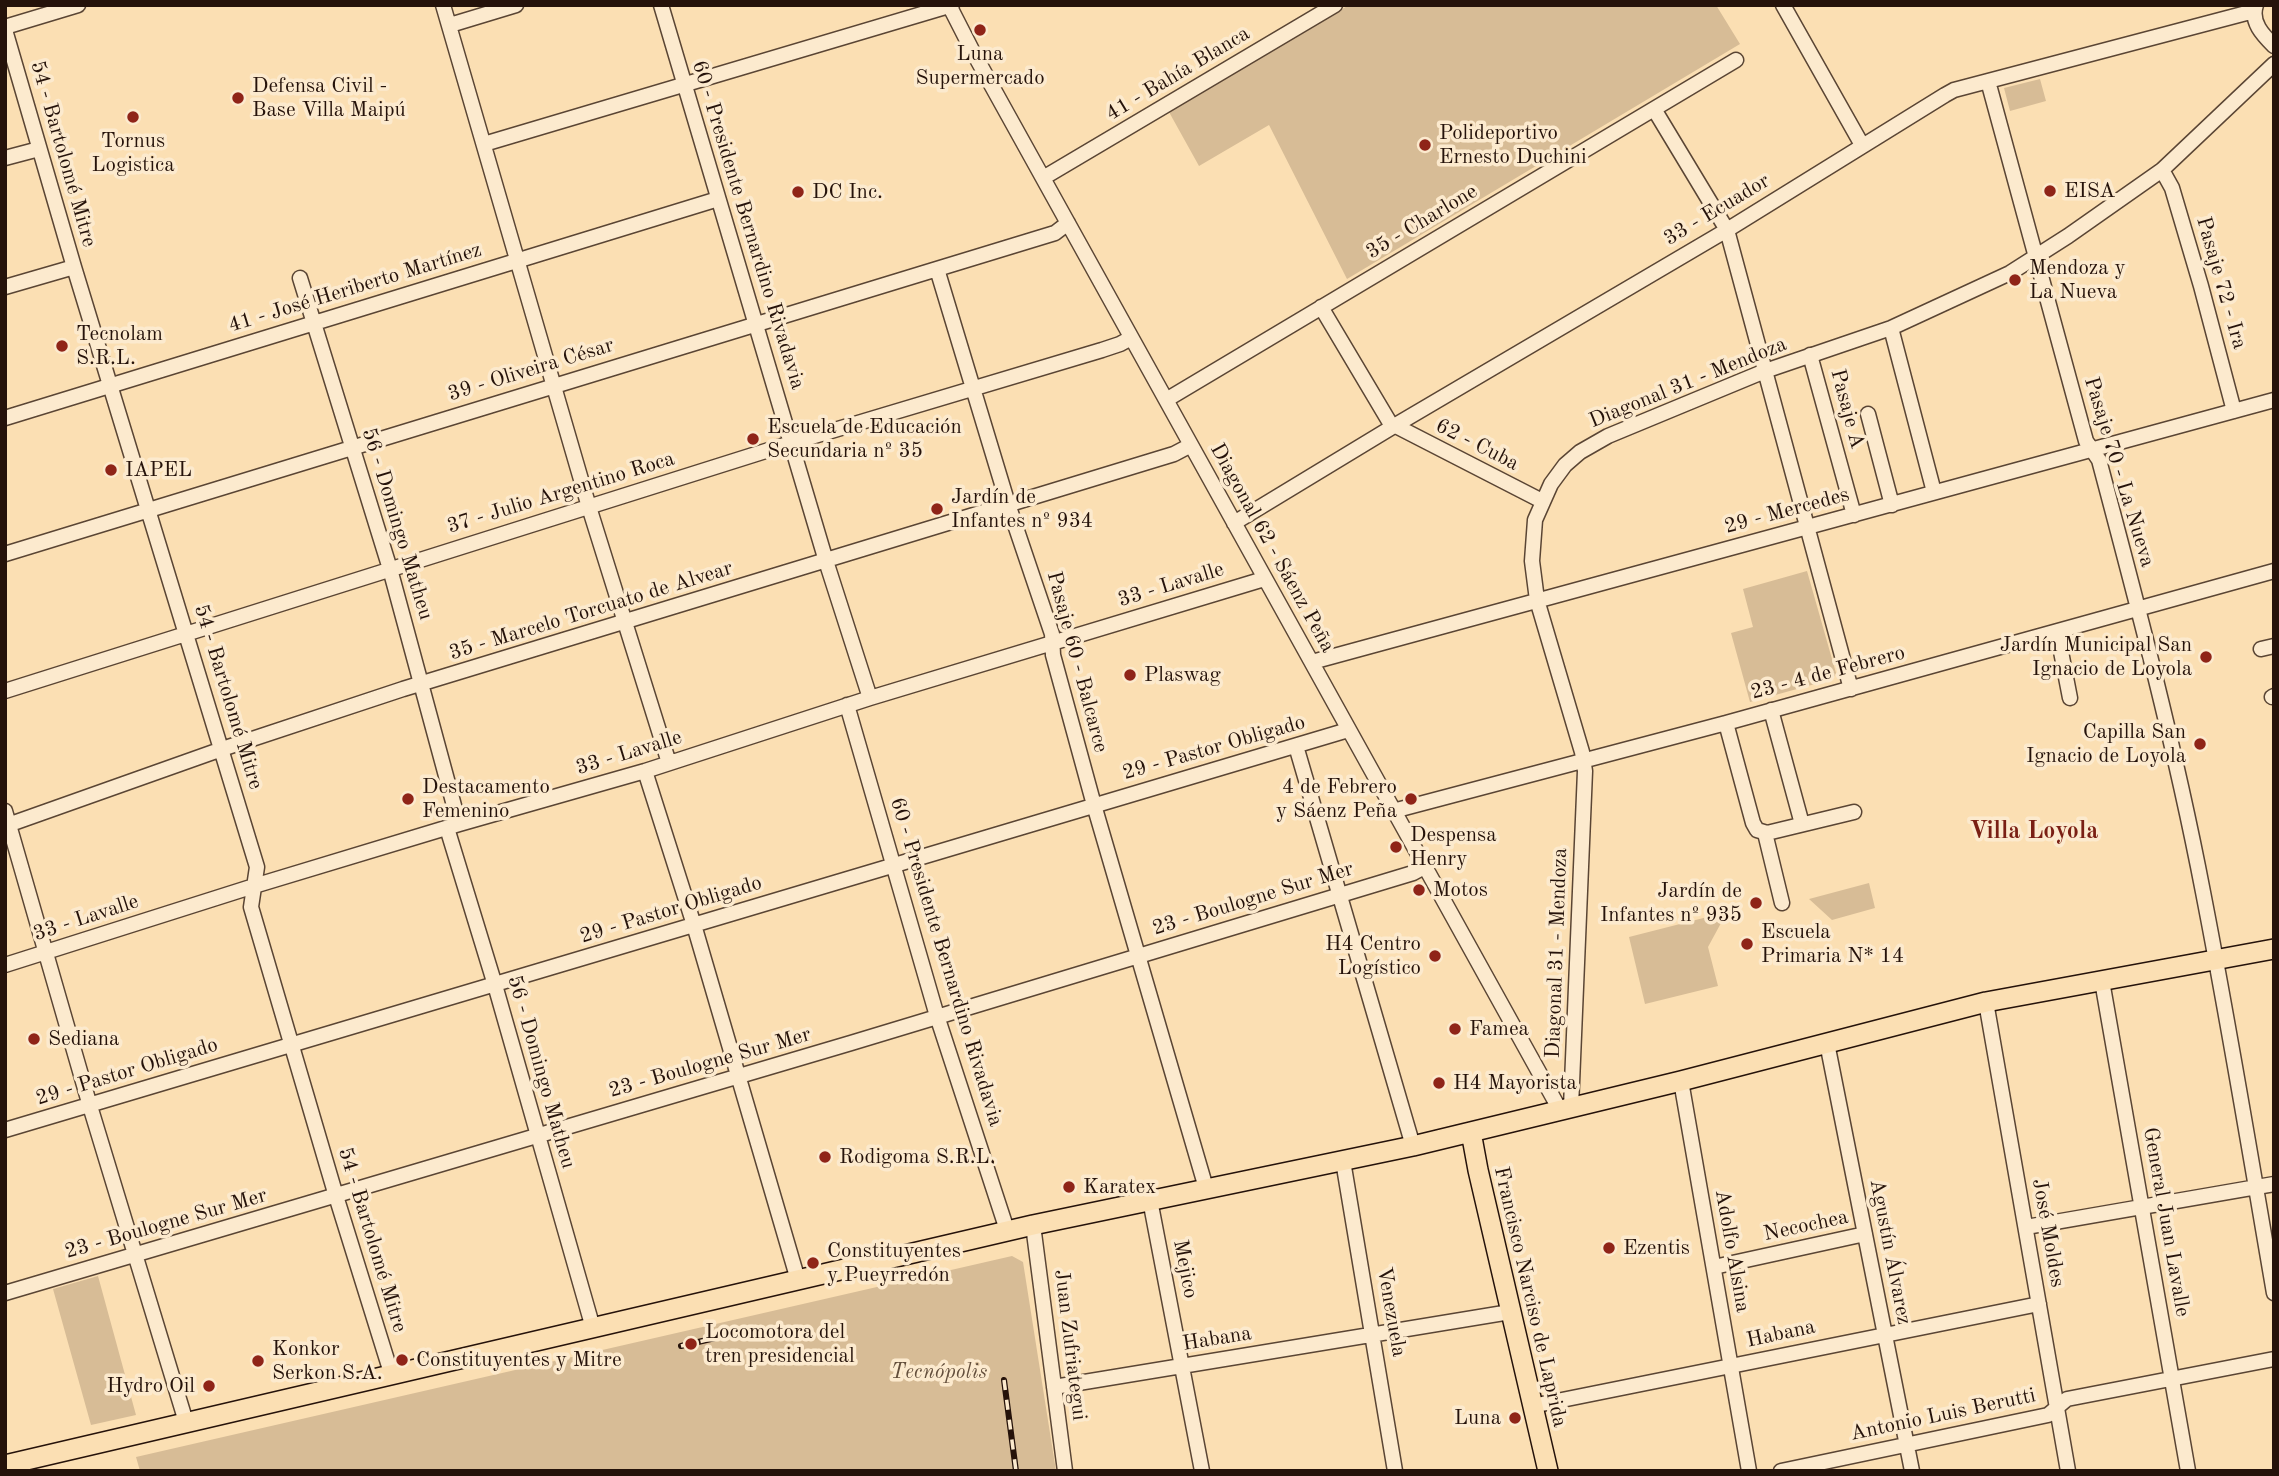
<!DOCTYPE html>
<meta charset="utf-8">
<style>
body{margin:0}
#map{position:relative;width:2279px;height:1476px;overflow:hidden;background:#fbdfb3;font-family:"Old Standard TT",serif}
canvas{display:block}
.frame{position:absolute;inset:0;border:7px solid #25120a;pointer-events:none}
</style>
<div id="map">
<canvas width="2279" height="1476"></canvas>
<div class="frame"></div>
</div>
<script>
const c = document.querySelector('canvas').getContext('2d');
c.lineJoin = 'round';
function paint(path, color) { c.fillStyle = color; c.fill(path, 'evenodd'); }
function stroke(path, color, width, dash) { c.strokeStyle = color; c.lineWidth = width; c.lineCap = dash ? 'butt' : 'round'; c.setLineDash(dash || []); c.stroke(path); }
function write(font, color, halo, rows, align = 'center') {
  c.font = font + ' "Old Standard TT",serif'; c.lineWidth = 7; c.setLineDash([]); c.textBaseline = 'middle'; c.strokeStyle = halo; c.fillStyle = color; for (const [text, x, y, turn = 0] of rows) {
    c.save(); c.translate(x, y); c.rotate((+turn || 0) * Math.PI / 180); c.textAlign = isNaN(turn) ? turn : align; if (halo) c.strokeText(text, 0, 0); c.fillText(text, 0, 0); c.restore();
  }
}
const green = new Path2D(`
 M 1349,5 L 1716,5 L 1740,44 L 1347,279 L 1269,125 L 1199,166 L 1169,112 Z
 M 2040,79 L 2046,101 L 2010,111 L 2004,88 Z
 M 1807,571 L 1836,673 L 1833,679 L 1750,702 L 1731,633 L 1753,627 L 1743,589 Z
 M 1869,883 L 1875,908 L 1832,920 L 1809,899 Z
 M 1727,912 L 1708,947 L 1718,986 L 1645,1004 L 1629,937 Z
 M 1012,1256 L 1023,1262 L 1056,1471 L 140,1471 L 136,1457 Z
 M 98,1276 L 136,1415 L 91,1425 L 53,1289 Z`);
const minor = new Path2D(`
 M 443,5 L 589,507 L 669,763
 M 661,5 L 826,561 L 870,698
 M 949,5 L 973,52 L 1560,1110
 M 1783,5 L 1862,145
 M 2256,5 C 2250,22 2263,35 2274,46
 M 450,25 L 516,5
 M 5,27 L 78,5
 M 5,30 L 74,267 L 257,867 L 251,907 L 336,1196 L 392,1376
 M 1988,81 L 2086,441 L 2099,460 C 2137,603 2175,746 2203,892 C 2229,1025 2251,1159 2274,1293
 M 1654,109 L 1727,230 L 1851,689
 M 484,144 L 952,5
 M 5,158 L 39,149
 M 2162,170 L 2172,188 L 2201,286 L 2234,411
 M 1043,178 L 1335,5
 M 937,269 L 1008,504 L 1052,634 L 1053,655 L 1094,805 L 1206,1188
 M 300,278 L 390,569 L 459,824
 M 5,287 L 74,267
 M 1321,307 L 1390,423 L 1542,501
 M 1891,328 L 1934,492
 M 1810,355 L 1854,515
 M 1166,400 L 1736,60
 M 1868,414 L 1892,505
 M 5,418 L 718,199
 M 1234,523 L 1394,426 L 1727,230 L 1945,95 L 1954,90 L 2254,11
 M 5,554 L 937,269 L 1055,233 L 1068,223
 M 2057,631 L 2070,698
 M 2261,649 L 2274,646
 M 1312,662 L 2274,400
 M 5,691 L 791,443 L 1102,350 L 1120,344 L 1131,338
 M 2272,697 L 2274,696
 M 847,705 L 937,1016 L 1007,1230
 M 1771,710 L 1802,824
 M 1726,723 L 1753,823 L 1757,830 L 1767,833 L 1854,812
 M 1296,746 L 1413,1146
 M 645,771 L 694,925 L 798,1280
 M 5,811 L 90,1106 L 186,1422
 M 1393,811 L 1726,723 L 2274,571
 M 5,826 L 222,749 L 403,689 L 1174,454 L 1191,445
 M 447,828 L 495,985 L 593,1328
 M 1765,833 L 1782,903
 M 5,965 L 254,886 L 459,824 L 645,771 L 870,698 L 1264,579
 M 2102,981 L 2188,1471
 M 1986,1002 L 2068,1471
 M 1827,1043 L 1912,1471
 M 1681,1081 L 1749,1471
 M 1571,1107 L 1585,771 L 1582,752 L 1537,600 L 1532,561 L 1535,520 L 1551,484 L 1565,465 L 1580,452 L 1608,436 L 1765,371 L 1891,328 L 2010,273 L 2068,236 L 2162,170 L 2274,64
 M 5,1130 L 1348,730
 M 1343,1161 L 1395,1471
 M 1150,1200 L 1202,1471
 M 1033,1225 L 1065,1471
 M 2026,1227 L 2274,1184
 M 1714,1267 L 1865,1234
 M 5,1293 L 851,1043 L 1413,873 L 1424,867
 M 1054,1387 L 1510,1312
 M 1532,1406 L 2039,1304
 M 1781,1471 L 2048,1415 L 2067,1399 L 2274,1359`);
const major = new Path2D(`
 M 1471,1132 L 1478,1170 L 1548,1471
 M 5,1465 L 1033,1225 L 1413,1146 L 1681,1081 L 1986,1002 L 2274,949`);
const rail = new Path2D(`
 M 681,1346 L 745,1331
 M 1004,1380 L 1016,1471`);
const markers = [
 [980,30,7,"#8f2418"],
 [238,98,7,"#8f2418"],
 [133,117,7,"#8f2418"],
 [1425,145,7,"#8f2418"],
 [2050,191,7,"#8f2418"],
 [798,192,7,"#8f2418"],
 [2015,280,7,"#8f2418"],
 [62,346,7,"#8f2418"],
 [753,439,7,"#8f2418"],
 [111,470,7,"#8f2418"],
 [937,509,7,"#8f2418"],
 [2206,657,7,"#8f2418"],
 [1130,675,7,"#8f2418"],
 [2200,744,7,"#8f2418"],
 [408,799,7,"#8f2418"],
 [1411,799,7,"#8f2418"],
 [1396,847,7,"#8f2418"],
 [1419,890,7,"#8f2418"],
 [1756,903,7,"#8f2418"],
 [1747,944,7,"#8f2418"],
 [1435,956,7,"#8f2418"],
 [1455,1029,7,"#8f2418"],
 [34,1039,7,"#8f2418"],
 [1439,1083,7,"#8f2418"],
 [825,1157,7,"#8f2418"],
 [1069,1187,7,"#8f2418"],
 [1609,1248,7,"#8f2418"],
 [813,1263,7,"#8f2418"],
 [691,1344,7,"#8f2418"],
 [402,1360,7,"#8f2418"],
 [258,1361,7,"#8f2418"],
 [209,1386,7,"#8f2418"],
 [1515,1418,7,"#8f2418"]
];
const poiNames = [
 ["Luna",980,54,"center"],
 ["Supermercado",980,78,"center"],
 ["Defensa Civil -",252,86],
 ["Base Villa Maipú",252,110],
 ["Polideportivo",1439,133],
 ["Ernesto Duchini",1439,157],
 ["Tornus",133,141,"center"],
 ["Logistica",133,165,"center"],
 ["EISA",2064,191],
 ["DC Inc.",812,192],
 ["Mendoza y",2029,268],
 ["La Nueva",2029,292],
 ["Tecnolam",76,334],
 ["S.R.L.",76,358],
 ["Escuela de Educación",767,427],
 ["Secundaria nº 35",767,451],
 ["IAPEL",125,470],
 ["Jardín de",951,497],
 ["Infantes nº 934",951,521],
 ["Jardín Municipal San",2192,645,"right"],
 ["Ignacio de Loyola",2192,669,"right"],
 ["Plaswag",1144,675],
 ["Capilla San",2186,732,"right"],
 ["Ignacio de Loyola",2186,756,"right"],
 ["Destacamento",422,787],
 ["Femenino",422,811],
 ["4 de Febrero",1397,787,"right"],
 ["y Sáenz Peña",1397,811,"right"],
 ["Despensa",1410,835],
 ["Henry",1410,859],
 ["Motos",1433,890],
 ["Jardín de",1742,891,"right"],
 ["Infantes nº 935",1742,915,"right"],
 ["Escuela",1761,932],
 ["Primaria N* 14",1761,956],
 ["H4 Centro",1421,944,"right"],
 ["Logístico",1421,968,"right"],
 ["Famea",1469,1029],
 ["Sediana",48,1039],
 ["H4 Mayorista",1453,1083],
 ["Rodigoma S.R.L.",839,1157],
 ["Karatex",1083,1187],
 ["Ezentis",1623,1248],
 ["Constituyentes",827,1251],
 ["y Pueyrredón",827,1275],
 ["Locomotora del",705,1332],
 ["tren presidencial",705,1356],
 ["Konkor",272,1349],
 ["Serkon S.A.",272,1373],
 ["Constituyentes y Mitre",416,1360],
 ["Hydro Oil",195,1386,"right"],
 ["Luna",1501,1418,"right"]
];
const streetNames = [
 ["41 - Bahía Blanca",1178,74,-31],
 ["54 - Bartolomé Mitre",63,154,74],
 ["33 - Ecuador",1717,210,-31],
 ["35 - Charlone",1422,222,-31],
 ["60 - Presidente Bernardino Rivadavia",748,225,73],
 ["Pasaje 72 - Ira",2221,283,74],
 ["41 - José Heriberto Martínez",355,288,-17],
 ["39 - Oliveira César",531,370,-17],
 ["Diagonal 31 - Mendoza",1688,383,-22],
 ["Pasaje A",1847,409,75],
 ["62 - Cuba",1477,445,27],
 ["Pasaje 70 - La Nueva",2119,472,73],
 ["37 - Julio Argentino Roca",561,493,-17],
 ["29 - Mercedes",1787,511,-15],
 ["56 - Domingo Matheu",397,524,73],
 ["Diagonal 62 - Sáenz Peña",1272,548,61],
 ["33 - Lavalle",1171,585,-17],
 ["35 - Marcelo Torcuato de Alvear",591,611,-17],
 ["Pasaje 60 - Balcarce",1077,662,75],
 ["23 - 4 de Febrero",1828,673,-15],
 ["54 - Bartolomé Mitre",228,697,73],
 ["29 - Pastor Obligado",1214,748,-16],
 ["33 - Lavalle",629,753,-17],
 ["23 - Boulogne Sur Mer",1253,899,-17],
 ["29 - Pastor Obligado",671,910,-17],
 ["33 - Lavalle",86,918,-18],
 ["Diagonal 31 - Mendoza",1557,953,-88],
 ["60 - Presidente Bernardino Rivadavia",946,962,73],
 ["23 - Boulogne Sur Mer",710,1063,-16],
 ["29 - Pastor Obligado",127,1072,-17],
 ["56 - Domingo Matheu",541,1072,74],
 ["General Juan Lavalle",2166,1222,80],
 ["23 - Boulogne Sur Mer",166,1224,-16],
 ["Necochea",1806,1226,-12],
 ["José Moldes",2048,1233,80],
 ["54 - Bartolomé Mitre",372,1240,73],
 ["Adolfo Alsina",1732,1251,80],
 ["Agustín Álvarez",1890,1252,79],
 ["Mejico",1185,1269,79],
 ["Francisco Narciso de Laprida",1530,1297,77],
 ["Venezuela",1391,1312,80],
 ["Habana",1781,1334,-12],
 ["Habana",1217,1339,-9],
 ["Juan Zufriategui",1070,1345,83],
 ["Antonio Luis Berutti",1943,1415,-12]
];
const parkNames = [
 ["Tecnópolis",939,1372]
];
const quarterNames = [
 ["Villa Loyola",2034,832]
];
paint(green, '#d7bc96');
stroke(minor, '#5a4534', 17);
stroke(major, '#25120a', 22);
stroke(minor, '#fceace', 14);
stroke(major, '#fbdfb3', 19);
stroke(rail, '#25120a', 6);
stroke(rail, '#fceace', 3.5, [10]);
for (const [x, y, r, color] of markers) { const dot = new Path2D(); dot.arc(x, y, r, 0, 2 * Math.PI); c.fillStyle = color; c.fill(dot); stroke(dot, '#fceace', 2.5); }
write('21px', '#25120a', '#fceace', poiNames, 'left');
write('21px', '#25120a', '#fceace', streetNames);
write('italic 21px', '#634e3b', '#fceace', parkNames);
write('bold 24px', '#7a1f14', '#fceace', quarterNames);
</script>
